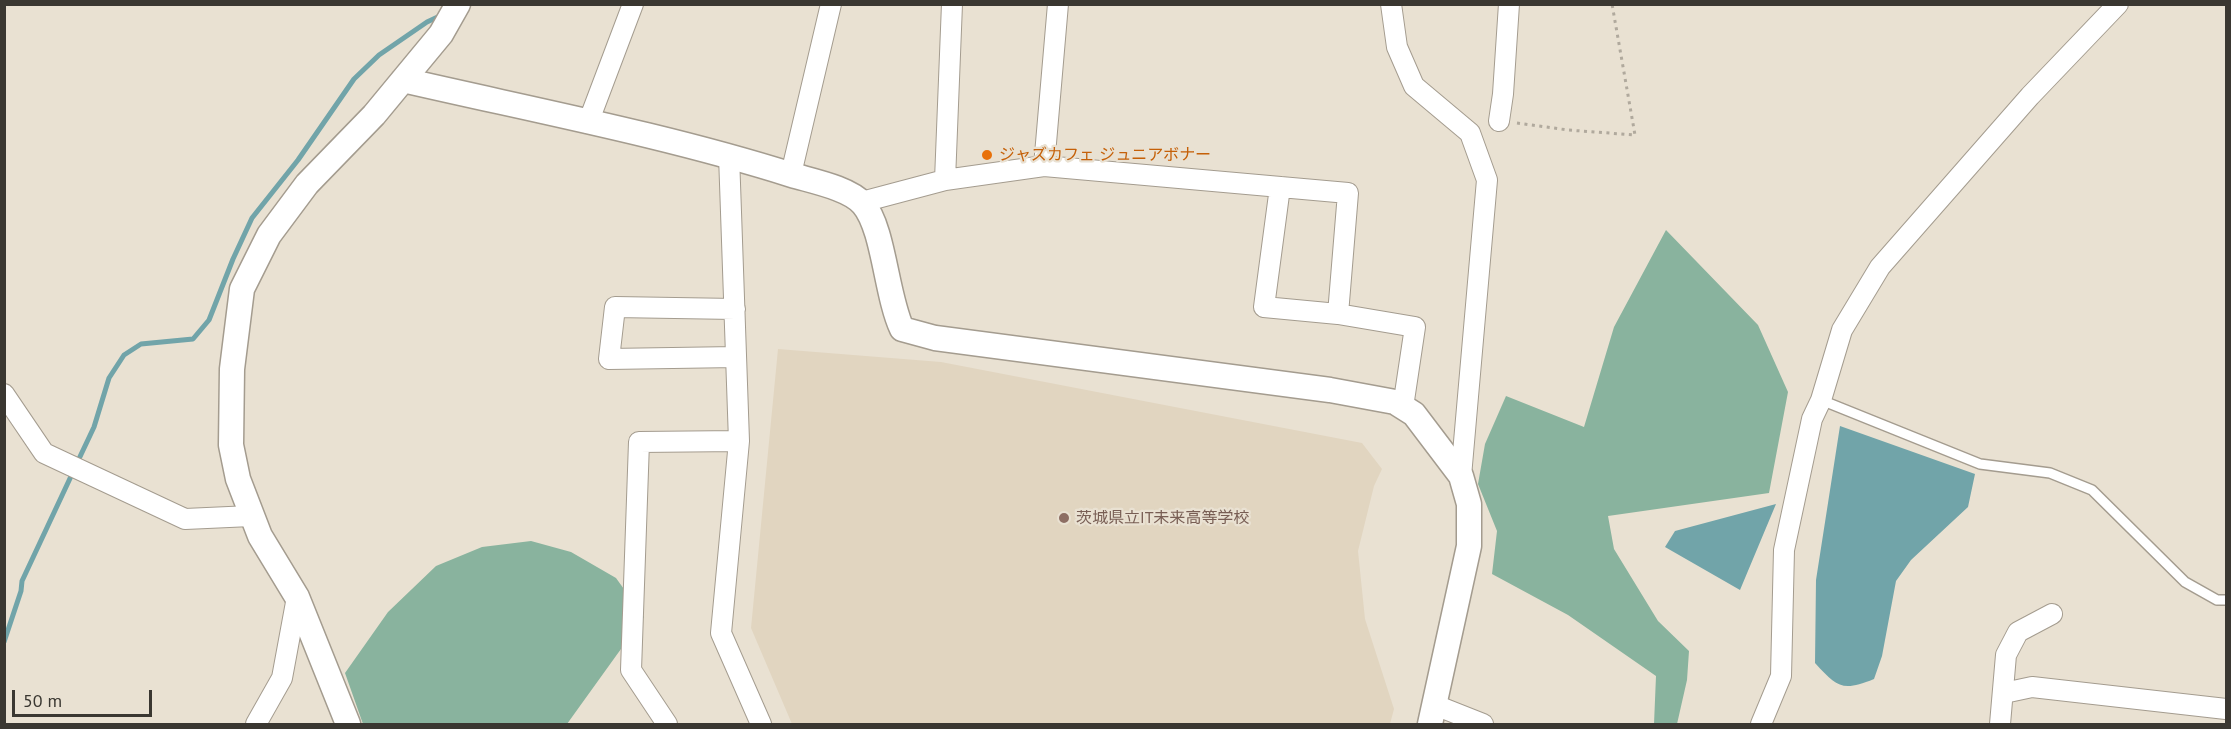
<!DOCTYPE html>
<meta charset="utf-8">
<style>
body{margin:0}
#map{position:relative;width:2231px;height:729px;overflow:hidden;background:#e9e1d2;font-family:"PT Sans",sans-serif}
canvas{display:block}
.frame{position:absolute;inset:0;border:6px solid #3a3731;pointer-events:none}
.scale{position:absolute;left:12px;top:690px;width:140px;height:27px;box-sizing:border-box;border:3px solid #3a3731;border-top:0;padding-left:8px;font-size:18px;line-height:21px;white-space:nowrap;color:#3a3731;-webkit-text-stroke:4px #e9e1d2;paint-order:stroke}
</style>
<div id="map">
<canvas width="2231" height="729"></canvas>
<div class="frame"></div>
<div class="scale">50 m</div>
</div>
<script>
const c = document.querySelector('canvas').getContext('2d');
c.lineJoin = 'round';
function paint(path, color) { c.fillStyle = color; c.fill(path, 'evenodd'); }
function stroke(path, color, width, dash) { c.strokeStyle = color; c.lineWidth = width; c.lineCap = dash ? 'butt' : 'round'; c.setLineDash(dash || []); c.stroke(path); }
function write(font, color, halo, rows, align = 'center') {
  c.font = font + ' "PT Sans","Noto Sans JP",sans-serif'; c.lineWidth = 4.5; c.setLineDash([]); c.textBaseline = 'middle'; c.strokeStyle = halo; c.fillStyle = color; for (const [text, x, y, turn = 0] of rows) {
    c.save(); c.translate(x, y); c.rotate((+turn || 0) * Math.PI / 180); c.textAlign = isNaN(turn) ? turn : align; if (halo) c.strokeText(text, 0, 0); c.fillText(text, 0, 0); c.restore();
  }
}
const built = new Path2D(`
 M 778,349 L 941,362 L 1362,443 L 1382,469 L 1374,486 L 1358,551 L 1365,619 L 1394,709 L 1390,724 L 792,724 L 751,628 Z`);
const forest = new Path2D(`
 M 1666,230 L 1758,325 L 1788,392 L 1769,493 L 1608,516 L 1614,549 L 1658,621 L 1689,651 L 1687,680 L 1677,724 L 1654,724 L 1656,676 L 1568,615 L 1492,574 L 1497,531 L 1478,484 L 1485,444 L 1506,396 L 1584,427 L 1614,327 Z
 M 531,541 L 571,552 L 616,578 L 644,617 L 567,724 L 363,724 L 345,673 L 388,612 L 436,566 L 482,547 Z`);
const water = new Path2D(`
 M 1840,426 L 1975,474 L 1968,507 L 1911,560 L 1896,581 L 1882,656 L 1874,679 C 1842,692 1837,687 1815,663 L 1816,580 Z
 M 1776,504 L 1740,590 L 1665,547 L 1675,531 Z`);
const stream = new Path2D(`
 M 77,463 L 94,427 L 109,378 L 124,355 L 141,344 L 193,339 L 209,320 L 233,259 L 252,218 L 298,160 L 354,79 L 379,55 L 427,22 L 442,15
 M 4,642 L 21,591 L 22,581 L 73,472`);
const path = new Path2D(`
 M 1517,123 L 1568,130 L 1635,135 L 1612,4`);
const service = new Path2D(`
 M 1821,400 L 1980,464 L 2050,473 L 2092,490 L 2185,582 L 2217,600 L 2226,600`);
const minor = new Path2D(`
 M 1391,4 L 1397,47 L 1414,86 L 1470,133 L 1487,180 L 1461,476
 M 1499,121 L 1503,94 L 1509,4
 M 588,123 L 633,4
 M 729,155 L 739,441 L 721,633 L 761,724
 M 1044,166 L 1058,4
 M 791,174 L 831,4
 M 945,180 L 952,4
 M 1280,187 L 1264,307 L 1338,314 L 1415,327 L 1403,407
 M 862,202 L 945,180 L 1044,166 L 1348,193 L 1338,314
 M 735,309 L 615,307 L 609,359 L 736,357
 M 4,394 L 44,453 L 185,519 L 251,516
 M 2004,693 L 2032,687 L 2226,709
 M 1435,705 L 1483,724
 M 256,724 L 282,678 L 297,597
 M 667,724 L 631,670 L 639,442 L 739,441
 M 1761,724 L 1781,676 L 1784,550 L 1812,419 L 1821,400 L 1842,330 L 1880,267 L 2030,96 L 2118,4
 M 2000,724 L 2006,655 L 2018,632 L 2052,614`);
const tertiary = new Path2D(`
 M 403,80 C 533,110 665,135 792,175 C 812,181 849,188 863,204 C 884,228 886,295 902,329 L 935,338 L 1330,390 L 1395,402 L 1414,414 L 1461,476 L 1469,504 L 1469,546 L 1430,724
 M 348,724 L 297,597 L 260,536 L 238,479 L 231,445 L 232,369 L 242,289 L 269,235 L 307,184 L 374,115 L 441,34 L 458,4`);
const markers = [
 [987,155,6,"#e8710a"],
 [1064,518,6,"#8d6e63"]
];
const foodNames = [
 ["ジャズカフェ ジュニアボナー",999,155]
];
const educationNames = [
 ["茨城県立IT未来高等学校",1076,518]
];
paint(built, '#e1d5c0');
paint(forest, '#89b39e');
paint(water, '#71a4a9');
stroke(stream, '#71a4a9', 5);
stroke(service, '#a49c8f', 12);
stroke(minor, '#a49c8f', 22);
stroke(tertiary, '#a49c8f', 27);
stroke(path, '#b0a99d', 3, [3, 4.5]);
stroke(service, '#fff', 9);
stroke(minor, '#fff', 20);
stroke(tertiary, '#fff', 24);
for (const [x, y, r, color] of markers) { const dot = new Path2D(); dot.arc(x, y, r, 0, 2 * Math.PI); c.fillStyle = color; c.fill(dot); stroke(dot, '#e9e1d2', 2); }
write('16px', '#c56008', '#e9e1d2', foodNames, 'left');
write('16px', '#785e54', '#e9e1d2', educationNames, 'left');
</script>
